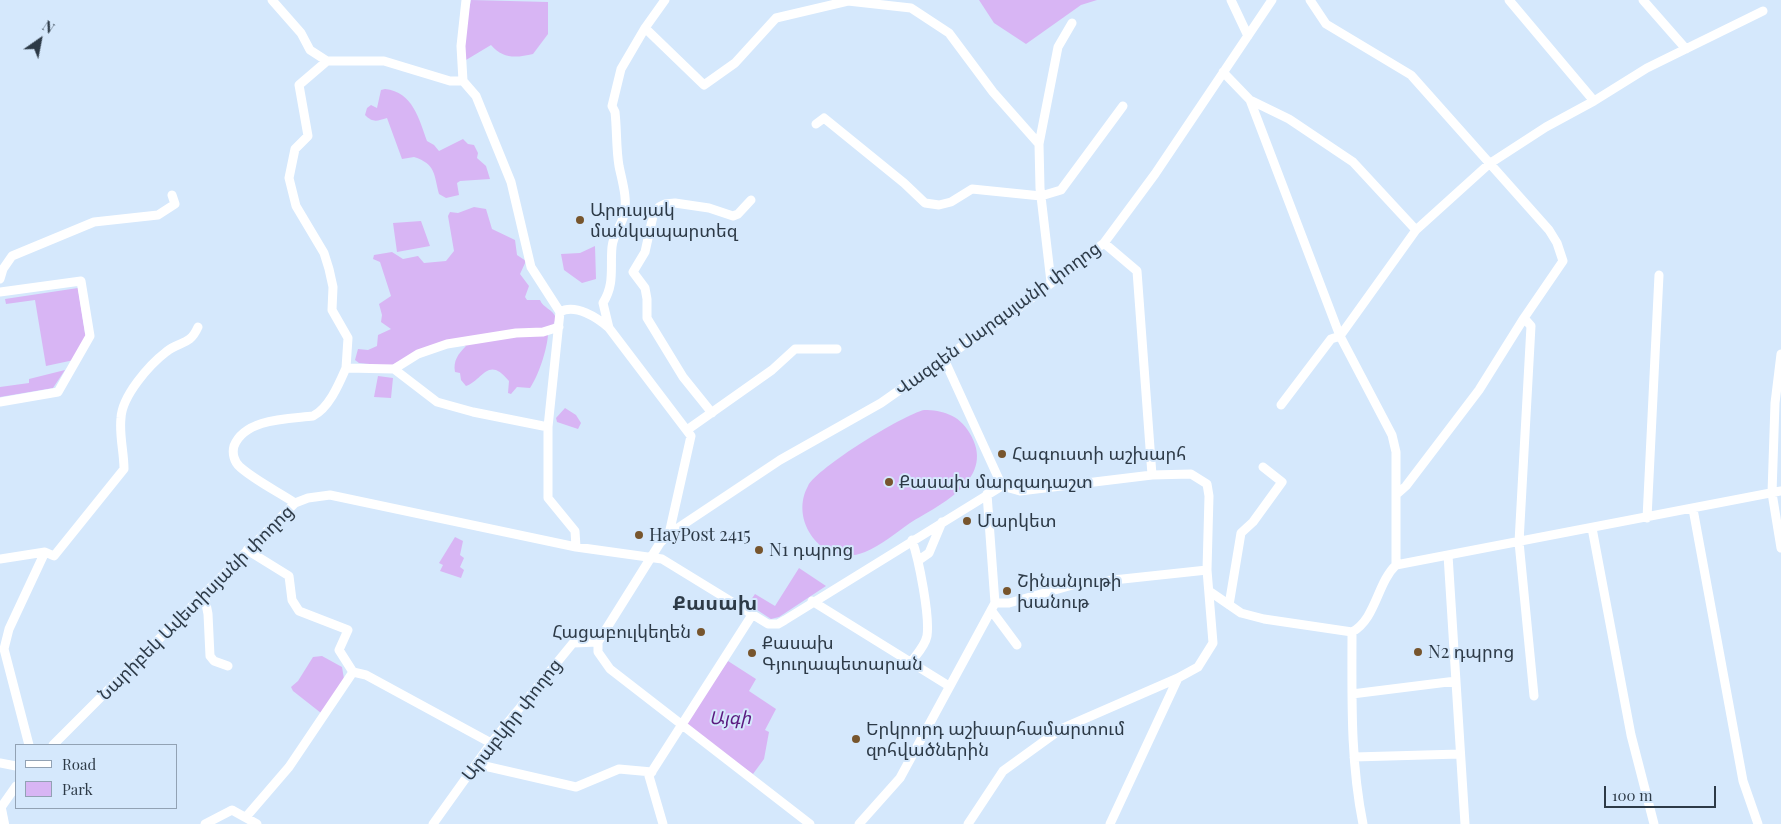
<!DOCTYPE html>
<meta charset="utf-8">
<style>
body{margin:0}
#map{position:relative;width:1781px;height:824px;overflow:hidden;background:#d5e8fc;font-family:"Playfair Display",serif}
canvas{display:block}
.legend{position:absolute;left:15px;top:744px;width:162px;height:65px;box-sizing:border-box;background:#d5e8fc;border:1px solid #92a2b4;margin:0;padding:6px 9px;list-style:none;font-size:15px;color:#2d3a47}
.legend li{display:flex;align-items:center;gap:10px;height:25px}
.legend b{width:25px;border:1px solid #92a2b4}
.north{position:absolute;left:15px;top:15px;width:50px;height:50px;-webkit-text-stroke:4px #d5e8fc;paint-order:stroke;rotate:33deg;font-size:14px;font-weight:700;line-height:20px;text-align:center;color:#2d3a47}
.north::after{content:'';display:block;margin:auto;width:18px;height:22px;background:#2d3a47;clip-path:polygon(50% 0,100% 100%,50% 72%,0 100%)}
.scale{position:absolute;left:1604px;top:786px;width:112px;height:22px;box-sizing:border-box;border:2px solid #2d3a47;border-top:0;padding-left:6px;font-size:15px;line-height:18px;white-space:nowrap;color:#2d3a47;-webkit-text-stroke:4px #d5e8fc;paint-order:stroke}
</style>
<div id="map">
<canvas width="1781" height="824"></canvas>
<ul class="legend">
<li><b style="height:6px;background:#fff"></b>Road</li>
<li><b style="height:14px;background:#d8b5f4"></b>Park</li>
</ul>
<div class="north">N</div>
<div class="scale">100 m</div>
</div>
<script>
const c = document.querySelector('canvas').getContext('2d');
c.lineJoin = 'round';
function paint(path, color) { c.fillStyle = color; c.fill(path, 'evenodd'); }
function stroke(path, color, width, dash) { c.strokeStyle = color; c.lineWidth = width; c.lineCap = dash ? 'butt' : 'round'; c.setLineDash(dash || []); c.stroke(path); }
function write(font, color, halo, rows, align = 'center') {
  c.font = font + ' "Playfair Display","Noto Sans Armenian",serif'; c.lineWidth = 4; c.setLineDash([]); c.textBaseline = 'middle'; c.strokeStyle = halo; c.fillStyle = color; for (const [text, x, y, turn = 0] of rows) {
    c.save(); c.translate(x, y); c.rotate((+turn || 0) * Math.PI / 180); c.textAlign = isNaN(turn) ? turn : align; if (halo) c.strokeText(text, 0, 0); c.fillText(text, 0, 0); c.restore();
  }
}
const green = new Path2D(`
 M 471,0 L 548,2 L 548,34 L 533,54 C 516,58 503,59 491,45 L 466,60 C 459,48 468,14 471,0 Z
 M 979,0 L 1097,0 L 1081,5 L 1026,44 L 994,23 Z
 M 385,89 C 413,92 419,119 427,141 L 434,145 L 439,151 L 463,139 L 468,144 L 474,145 L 478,153 L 477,158 L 486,166 L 490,179 L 460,181 L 457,183 L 459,195 L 446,198 L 439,194 C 434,175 436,164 414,157 L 402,159 L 387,118 C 377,121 373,123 365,115 L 367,108 L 371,105 L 377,108 L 381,90 Z
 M 474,207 L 486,209 L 492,229 L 515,240 L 517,255 L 526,261 L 520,274 L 529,286 L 525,297 L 527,300 L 540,300 C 543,308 553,309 556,318 C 555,324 548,330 548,335 C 547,349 539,375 530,388 L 517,387 L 511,394 L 508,393 L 509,381 C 488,355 483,380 466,386 L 461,380 L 460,373 L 455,372 C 453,361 458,354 466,346 L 449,341 L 415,353 L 390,366 L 359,363 L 355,360 L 358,349 L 368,350 L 377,346 L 378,335 L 391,329 L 381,322 L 382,315 L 379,304 L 391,296 L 380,262 L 373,259 L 374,255 L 392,252 L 403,259 L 418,256 L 424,263 L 446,261 L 454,251 L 448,216 L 450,212 L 458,213 Z
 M 421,221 L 430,246 L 397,252 L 393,223 Z
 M 595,246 L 596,279 L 582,283 L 564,270 L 561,254 L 580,253 Z
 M 78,288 L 86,340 L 74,360 L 46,366 L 35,300 L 6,304 L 5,299 Z
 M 65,370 L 53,388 L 0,397 L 0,387 L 29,383 L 29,379 Z
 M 378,376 L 393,378 L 391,398 L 374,397 Z
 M 565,408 L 576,415 L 581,423 L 578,429 L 557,422 L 556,418 Z
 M 924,410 C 942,410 959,415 969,432 C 998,478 941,504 910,523 C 896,533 881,545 865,552 C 825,569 788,522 808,486 C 818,467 903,415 924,410 Z
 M 455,537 L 463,541 L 460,555 L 464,558 L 460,567 L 464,570 L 461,578 L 440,571 L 443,565 L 439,563 Z
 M 799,568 L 826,586 L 779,617 L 771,619 L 748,604 L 755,594 L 775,606 Z
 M 322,656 L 342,667 L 344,679 L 321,713 L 293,691 L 291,687 L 298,681 L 313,657 Z
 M 728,661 L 756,679 L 749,691 L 776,709 L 765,730 L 769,732 L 764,759 L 753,774 L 683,726 Z`);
const minor = new Path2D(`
 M 272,0 L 301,33 L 310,50 L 327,61
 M 1231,0 L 1248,36
 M 1310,0 L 1326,24 L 1411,75 L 1549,230 L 1557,243 L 1563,261 L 1524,318 L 1479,390 L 1406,486 L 1397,494
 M 1509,0 L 1594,101
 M 1643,0 L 1686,49
 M 645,28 L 704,85 L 735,63 L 776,18 L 848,1 L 911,8 L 949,33 L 993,92 L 1039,144
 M 1223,72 L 1250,100 L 1340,336 L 1392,435 L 1396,452 L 1396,565
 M 463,81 L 476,96 L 511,182 L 531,267 L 560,312
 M 463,81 L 461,46 L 466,0
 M 1250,100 L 1289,119 L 1353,162 L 1416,230
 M 816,124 L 824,118 L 904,183 L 925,203 L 939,205 L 951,202 L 972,189 L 1041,196 L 1061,190 L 1123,106
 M 1104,243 L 1137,271 L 1152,475
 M 0,279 L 3,269 L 12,256 L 94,222 L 158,215 L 175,204 L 172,195
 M 1051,282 L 1040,188 L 1039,144 L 1058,47 L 1072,23
 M 0,292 L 81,281 L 90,336 L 58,392 L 0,402
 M 560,312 C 575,303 598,318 609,328 L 691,436 L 669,534
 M 560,312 L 548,427 L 548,498 L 575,531 L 576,547
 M 1524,318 L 1531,326 L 1519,542 L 1534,696
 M 609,328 L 603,303 C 615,284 610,268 612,247 C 613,235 621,226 624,215 C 628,199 622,181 619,166 C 616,148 617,130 615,112 L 612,106 L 621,69 L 645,28 L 665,0
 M 1781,354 L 1775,403 L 1772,493 L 1781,548
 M 944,359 L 1002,486
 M 346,368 L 348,338 L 332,310 L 333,287 L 329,269 L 324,253 L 296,206 L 289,178 L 295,149 L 308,136 L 299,85 L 327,61 L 384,61 L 450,81 L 463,81
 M 394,369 L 418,354 L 447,344 L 516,333 L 543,332 L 559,327
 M 1281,405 L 1331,339 L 1340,336 L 1416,230 L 1489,164 L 1546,127 L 1594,101 L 1647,68 L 1763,11
 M 712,413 L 683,377 L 647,318 L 647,299 L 645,288 L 633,272 L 645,252 L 653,216 L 659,207 L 665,204 L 675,203 L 709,208 L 733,216 L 738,214 L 751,200
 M 687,430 L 772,370 L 795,349 L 837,349
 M 987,494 L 995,603
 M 295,503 C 277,491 256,481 240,467 C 234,462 232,453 234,446 C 245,418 289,419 313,416 C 329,408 339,384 346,368 L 394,369 L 437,402 L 473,412 L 548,427
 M 1693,509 L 1743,781 L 1758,824
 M 1647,518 L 1659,275
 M 1592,528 L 1631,735 L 1654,824
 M 247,550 L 289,576 L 292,600 L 299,611 L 348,630 L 339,650 L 353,672 L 366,675 L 491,743
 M 1448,555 L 1465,824
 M 0,559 L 45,552 L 54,556 L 124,469 C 124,452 119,435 121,418 C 122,396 149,365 166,352 C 180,340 189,347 198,327
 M 919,560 L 929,553 L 942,522
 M 1209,591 L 1241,613 L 1264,619 L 1352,632
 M 204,594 L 208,614 L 210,656 L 214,661 L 228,666
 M 812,601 L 949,686
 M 995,603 L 1009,603 L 1076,584 L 1207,570
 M 1229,605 L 1241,533 L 1253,522 L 1282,482 L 1263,467
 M 991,610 L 1017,645
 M 1352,632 C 1376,619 1377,583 1396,565 L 1781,491
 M 1352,632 C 1352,696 1350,760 1363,824
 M 911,662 C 917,654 925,646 927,636 C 930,616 919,560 912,540
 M 1352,694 L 1456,681
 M 29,745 L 4,649 L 9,629 L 45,552
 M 53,745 L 295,503 L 308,498 L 330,495 L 576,547 L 662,559 L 768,624 L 778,624 L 785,620 L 1002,486 L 1020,491 L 1152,475 L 1191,474 L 1207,484 L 1209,496 L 1207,570 L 1213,643 L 1198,667 L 1178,678 L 1061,729 L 1003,771 L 968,824
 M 1354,757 L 1460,754
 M 0,763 L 16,766
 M 476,764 L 576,787 L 619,769 L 652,772
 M 0,809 L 16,786
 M 246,817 L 289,767 L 353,672
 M 205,824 L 232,810 L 257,824
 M 433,824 L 491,743 L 573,643 L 598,642
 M 663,824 L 649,776 L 752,615
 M 810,824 L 610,669 L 598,652 L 598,642 L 660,543 L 669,534 L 780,460 L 881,403 L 968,342 L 1003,320 L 1104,243 L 1155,174 L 1272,0
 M 859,824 L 900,778 L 995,603
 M 1110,824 L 1178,678`);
const highway = new Path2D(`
 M 0,809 L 3,824`);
const markers = [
 [580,220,5,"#77552d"],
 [1002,454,5,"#77552d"],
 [889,482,5,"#77552d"],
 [967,521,5,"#77552d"],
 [639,535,5,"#77552d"],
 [759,550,5,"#77552d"],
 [1007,591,5,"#77552d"],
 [701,632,5,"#77552d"],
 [1418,652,5,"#77552d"],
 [752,653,5,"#77552d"],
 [856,739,5,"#77552d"]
];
const poiNames = [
 ["Արուսյակ",590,210],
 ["մանկապարտեզ",590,231],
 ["Հագուստի աշխարհ",1012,454],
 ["Քասախ մարզադաշտ",899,482],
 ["Մարկետ",977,521],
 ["HayPost 2415",649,535],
 ["N1 դպրոց",769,550],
 ["Շինանյութի",1017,581],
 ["խանութ",1017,602],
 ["Հացաբուլկեղեն",691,632,"right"],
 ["Քասախ",762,643],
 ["Գյուղապետարան",762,664],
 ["N2 դպրոց",1428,652],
 ["Երկրորդ աշխարհամարտում",866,729],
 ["զոհվածներին",866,750]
];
const streetNames = [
 ["Վազգեն Սարգսյանի փողոց",998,319,-36],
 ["Նարիբեկ Ավետիսյանի փողոց",196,603,-45],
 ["Արաբկիր փողոց",512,720,-52]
];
const parkNames = [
 ["Այգի",730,718]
];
const quarterNames = [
 ["Քասախ",715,604]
];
paint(green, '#d8b5f4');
stroke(minor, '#fff', 9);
stroke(highway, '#fff', 12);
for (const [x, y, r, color] of markers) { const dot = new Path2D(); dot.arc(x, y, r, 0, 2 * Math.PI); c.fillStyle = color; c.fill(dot); stroke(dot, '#d5e8fc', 2); }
write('18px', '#2d3a47', '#d5e8fc', poiNames, 'left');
write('18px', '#2d3a47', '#d5e8fc', streetNames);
write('italic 18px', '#5a1a7f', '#d5e8fc', parkNames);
write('bold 20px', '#2d3a47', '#d5e8fc', quarterNames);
</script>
